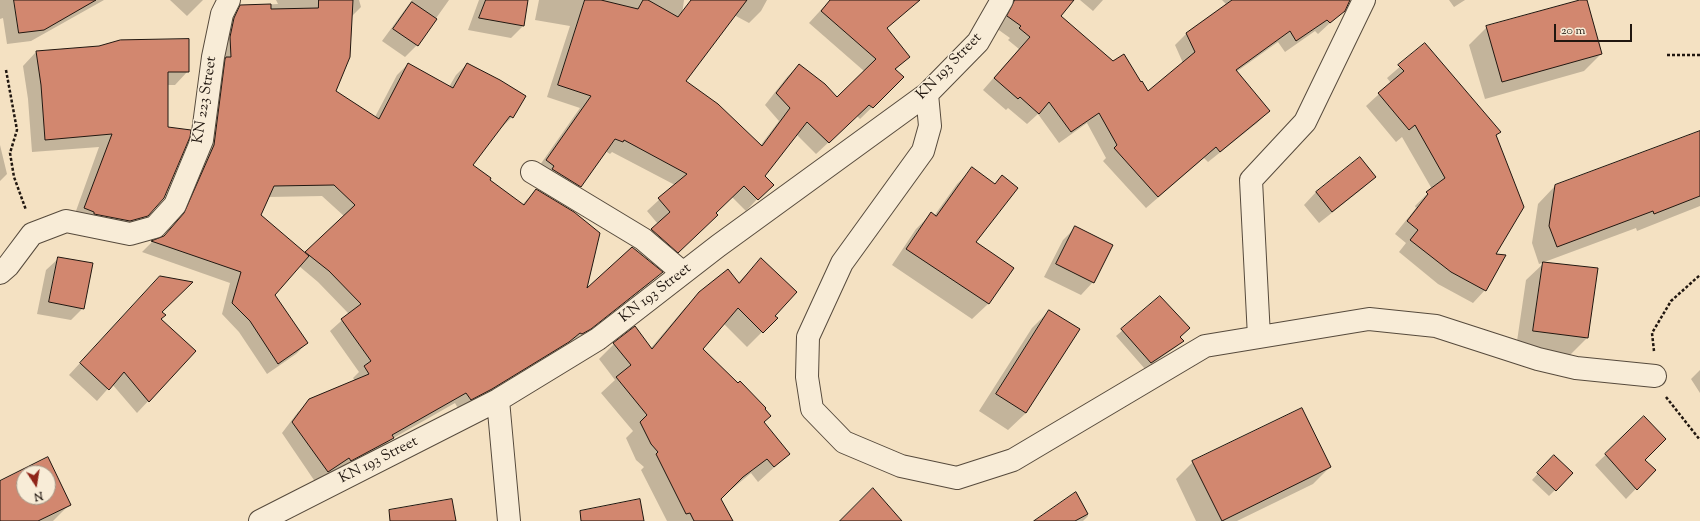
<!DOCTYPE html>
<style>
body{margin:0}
#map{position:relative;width:1700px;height:521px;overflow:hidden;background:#f4e1c2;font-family:"Sorts Mill Goudy",serif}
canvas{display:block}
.north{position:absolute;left:16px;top:465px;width:40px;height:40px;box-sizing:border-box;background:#f8ecd7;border:1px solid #a29787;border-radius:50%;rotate:168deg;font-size:11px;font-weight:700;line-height:16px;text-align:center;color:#211710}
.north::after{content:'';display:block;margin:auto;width:14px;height:18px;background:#8f2418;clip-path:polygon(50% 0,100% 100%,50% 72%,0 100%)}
.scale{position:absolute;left:1554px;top:24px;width:78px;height:18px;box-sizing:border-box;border:2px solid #211710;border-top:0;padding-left:5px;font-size:12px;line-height:14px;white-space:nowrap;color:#211710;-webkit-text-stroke:3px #f8ecd7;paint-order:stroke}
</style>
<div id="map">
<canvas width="1700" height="521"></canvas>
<div class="north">N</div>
<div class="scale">20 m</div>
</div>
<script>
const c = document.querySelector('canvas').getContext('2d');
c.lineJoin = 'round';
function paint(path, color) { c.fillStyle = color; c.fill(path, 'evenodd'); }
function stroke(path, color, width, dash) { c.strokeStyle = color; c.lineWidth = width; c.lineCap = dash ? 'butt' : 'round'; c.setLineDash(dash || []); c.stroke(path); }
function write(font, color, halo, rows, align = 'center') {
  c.font = font + ' "Sorts Mill Goudy",serif'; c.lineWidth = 3; c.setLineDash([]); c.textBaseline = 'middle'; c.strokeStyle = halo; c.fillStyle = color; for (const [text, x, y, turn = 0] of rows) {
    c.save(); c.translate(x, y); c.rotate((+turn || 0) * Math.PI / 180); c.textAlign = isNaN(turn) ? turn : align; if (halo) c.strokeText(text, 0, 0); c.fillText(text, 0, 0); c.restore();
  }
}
const shadow = new Path2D(`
 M 0,0 L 104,0 L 31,41 L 7,44 L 3,18 L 0,19 Z
 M 170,0 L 203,0 L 187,16 Z
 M 276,0 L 359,0 L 361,7 L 351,17 L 335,92 L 375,117 L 397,75 L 408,64 L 449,87 L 456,75 L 467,64 L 512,117 L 501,128 L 500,127 L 472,165 L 488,180 L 522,205 L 536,190 L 585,291 L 661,272 L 650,283 L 570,345 L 568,343 L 557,353 L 459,410 L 455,403 L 390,440 L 382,449 L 340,471 L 338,468 L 316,483 L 282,433 L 298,412 L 310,400 L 355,381 L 353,378 L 359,372 L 330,331 L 349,314 L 318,282 L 299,266 L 274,295 L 307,343 L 296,354 L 267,374 L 239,332 L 222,314 L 230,283 L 142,252 L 152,242 L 163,237 L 173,226 L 203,157 L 229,17 L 241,6 L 278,4 ZM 322,196 L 344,216 L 305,254 L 260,215 L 268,197 Z
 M 412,0 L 449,0 L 417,45 L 405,57 L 382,41 Z
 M 479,0 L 527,0 L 523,26 L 511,38 L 468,30 Z
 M 539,0 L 684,0 L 679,37 L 697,0 L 767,0 L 761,11 L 749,23 L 734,15 L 685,81 L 760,146 L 779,121 L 765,105 L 787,77 L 799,65 L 837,98 L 864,71 L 809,23 L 830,0 L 909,0 L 913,5 L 886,29 L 909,57 L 895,70 L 903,77 L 860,119 L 857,116 L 816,154 L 796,134 L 764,176 L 760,196 L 746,211 L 732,197 L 715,213 L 705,227 L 666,264 L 640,242 L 658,224 L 647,211 L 675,185 L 612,152 L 610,154 L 605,151 L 580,186 L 568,198 L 535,172 L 580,108 L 547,97 L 570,26 L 535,20 Z
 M 1013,0 L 1073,0 L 1059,16 L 1141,84 L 1148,92 L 1183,63 L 1175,45 L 1186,34 L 1227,5 L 1222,0 L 1350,0 L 1344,10 L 1318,34 L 1315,31 L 1285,52 L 1278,42 L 1236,72 L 1269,111 L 1257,123 L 1208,162 L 1204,158 L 1146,208 L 1103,161 L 1106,158 L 1087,123 L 1059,143 L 1038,114 L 1027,124 L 1008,108 L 1006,110 L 983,90 L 1019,49 L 1008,40 L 1010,38 L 996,28 L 1003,14 Z
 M 1080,0 L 1103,0 L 1093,11 Z
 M 1449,0 L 1465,0 L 1454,7 Z
 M 1583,0 L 1586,0 L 1601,54 L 1584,71 L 1485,99 L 1469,45 L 1487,27 Z
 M 1425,45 L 1499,132 L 1495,136 L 1495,255 L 1485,290 L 1473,303 L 1438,284 L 1399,252 L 1406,243 L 1395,234 L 1416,208 L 1415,206 L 1432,189 L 1402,137 L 1396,142 L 1366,106 L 1391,83 L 1387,78 Z
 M 99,47 L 188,71 L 175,85 L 167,85 L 167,128 L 147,215 L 134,229 L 72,222 L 99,147 L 32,152 L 28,99 L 23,66 L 36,52 Z
 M 1700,132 L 1700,206 L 1637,231 L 1636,228 L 1539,264 L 1532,243 L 1538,204 L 1555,186 Z
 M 0,145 L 7,174 L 0,181 Z
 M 1360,158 L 1375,177 L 1362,189 L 1319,223 L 1304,205 L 1316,192 Z
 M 972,169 L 994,185 L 1002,177 L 974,242 L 1012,268 L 988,304 L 972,319 L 892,265 L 916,229 L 931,214 L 934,216 L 957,184 Z
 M 1075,228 L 1093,282 L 1081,295 L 1044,277 L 1063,240 Z
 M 59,258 L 83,308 L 71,320 L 37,314 L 46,270 Z
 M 761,259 L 773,316 L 776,318 L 747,347 L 723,323 L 702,349 L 789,454 L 758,482 L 751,473 L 720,499 L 732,521 L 667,521 L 641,470 L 644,467 L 636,460 L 626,438 L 633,431 L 601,393 L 615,380 L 599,359 L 614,344 L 651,348 L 684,309 L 700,293 L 738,283 Z
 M 1544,263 L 1597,269 L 1587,338 L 1570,355 L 1516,348 L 1526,280 Z
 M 148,289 L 161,312 L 160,319 L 195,351 L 137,413 L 112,384 L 97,401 L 69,375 Z
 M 1160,298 L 1179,337 L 1182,341 L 1176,347 L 1145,369 L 1116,336 Z
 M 1049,311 L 1026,413 L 1008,430 L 979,411 L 1032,328 Z
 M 1700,370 L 1700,393 L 1691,379 Z
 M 1644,418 L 1644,460 L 1654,470 L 1626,499 L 1595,465 Z
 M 1554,456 L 1572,473 L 1549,496 L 1532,480 Z
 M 47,459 L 70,504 L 53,521 L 0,521 L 0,482 ZM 24,473 L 48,473 L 48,497 L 24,497 Z
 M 1193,462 L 1330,467 L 1313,484 L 1237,521 L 1196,521 L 1176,479 Z
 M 1076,494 L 1088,516 L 1083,521 L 1036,521 Z`);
const building = new Path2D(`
 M 14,0 L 96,0 L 44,30 L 19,33 Z
 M 319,0 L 353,0 L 350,57 L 336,91 L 379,119 L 408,63 L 453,88 L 467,63 L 500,80 L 526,96 L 513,118 L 510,116 L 473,165 L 491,178 L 490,180 L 524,205 L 536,189 L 574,212 L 600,233 L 587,288 L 632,247 L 663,272 L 591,329 L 582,334 L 580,333 L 569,342 L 492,389 L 471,400 L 466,393 L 392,435 L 394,438 L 351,461 L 349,458 L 328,472 L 292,422 L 309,399 L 369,374 L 364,366 L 371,361 L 341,319 L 361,304 L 329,271 L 305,252 L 355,205 L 334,185 L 274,186 L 261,215 L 309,256 L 275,295 L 308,343 L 278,364 L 250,321 L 232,303 L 241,272 L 151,241 L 164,236 L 184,213 L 214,145 L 225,59 L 226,57 L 231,57 L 230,37 L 234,18 L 240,5 L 271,4 L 271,9 L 318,8 Z
 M 486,0 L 528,0 L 524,26 L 479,18 Z
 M 585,0 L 601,0 L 638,9 L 643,0 L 648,0 L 678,17 L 691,0 L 747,0 L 686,81 L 718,104 L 762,146 L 790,108 L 776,93 L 799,64 L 825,84 L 837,97 L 876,59 L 821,11 L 830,0 L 920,0 L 887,28 L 910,57 L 895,69 L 904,77 L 873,108 L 869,105 L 829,143 L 807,122 L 765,176 L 774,185 L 758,200 L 744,186 L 716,213 L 718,215 L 678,253 L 651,229 L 670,212 L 658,198 L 687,174 L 624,140 L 623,142 L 615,139 L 581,187 L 552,169 L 554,166 L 546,160 L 591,96 L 558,85 Z
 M 1015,0 L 1074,0 L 1061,16 L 1113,61 L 1124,54 L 1141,82 L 1142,81 L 1148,91 L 1195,52 L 1186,33 L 1232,0 L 1350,0 L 1345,11 L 1330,23 L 1327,20 L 1296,41 L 1290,31 L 1236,70 L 1270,111 L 1220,152 L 1216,147 L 1158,197 L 1114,148 L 1117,145 L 1099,113 L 1071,132 L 1049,102 L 1039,114 L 1020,97 L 1018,99 L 994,78 L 1030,37 L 1019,28 L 1021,26 L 1007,16 Z
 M 1580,0 L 1587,0 L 1602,54 L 1502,82 L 1486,26 Z
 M 412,2 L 437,19 L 418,46 L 393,29 Z
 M 189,39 L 189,72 L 168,72 L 168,127 L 191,130 L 190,137 L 164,198 L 148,216 L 130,221 L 94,214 L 94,212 L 84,208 L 112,134 L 45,140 L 41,85 L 36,51 L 99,46 L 120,40 Z
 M 1425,43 L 1501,132 L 1496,135 L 1524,207 L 1496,254 L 1506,255 L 1486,291 L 1451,272 L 1410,240 L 1418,230 L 1407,221 L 1428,194 L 1426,192 L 1445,178 L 1415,125 L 1409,130 L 1378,93 L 1404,71 L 1398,65 Z
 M 1700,131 L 1700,196 L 1654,214 L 1653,211 L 1557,247 L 1549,226 L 1555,185 Z
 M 1360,157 L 1376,177 L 1332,212 L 1316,192 Z
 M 972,167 L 995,184 L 1002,175 L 1018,188 L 976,242 L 1014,268 L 989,304 L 906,249 L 931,212 L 936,216 Z
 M 1075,226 L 1113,245 L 1094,283 L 1056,264 Z
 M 58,257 L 93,263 L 84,309 L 49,302 Z
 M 761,258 L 797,292 L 775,316 L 778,318 L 763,333 L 738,308 L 703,349 L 738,383 L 740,381 L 766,408 L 765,409 L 771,416 L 764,422 L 790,454 L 774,467 L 767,459 L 743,477 L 721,499 L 733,521 L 694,521 L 690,513 L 686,514 L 656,454 L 658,452 L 651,444 L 640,422 L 647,415 L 616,377 L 631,365 L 613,343 L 635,326 L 652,349 L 699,292 L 728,269 L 739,283 Z
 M 1543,262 L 1598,268 L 1588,338 L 1533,331 Z
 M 160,276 L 193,282 L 162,312 L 166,315 L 161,319 L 196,351 L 149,402 L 124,372 L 109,390 L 80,363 Z
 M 1160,296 L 1190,328 L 1180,337 L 1184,341 L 1151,363 L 1121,329 Z
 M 1049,310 L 1080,329 L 1026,413 L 996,394 Z
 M 1302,408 L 1331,467 L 1222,521 L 1192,461 Z
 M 1644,416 L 1666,439 L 1645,460 L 1656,470 L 1637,490 L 1605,454 Z
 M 1554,455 L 1573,473 L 1556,491 L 1537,473 Z
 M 48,457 L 71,505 L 38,521 L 0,521 L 0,481 ZM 24,473 L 48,473 L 48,497 L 24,497 Z
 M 873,488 L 902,521 L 840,521 Z
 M 1076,492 L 1088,514 L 1075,521 L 1034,521 Z
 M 452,499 L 456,521 L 390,521 L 389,510 Z
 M 640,499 L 644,521 L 581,521 L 580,511 Z`);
const path = new Path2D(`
 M 1667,55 L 1700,55
 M 6,70 L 17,130 L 10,153 L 14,177 L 26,210
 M 1654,351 L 1652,333 L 1671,301 L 1700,275
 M 1666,397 L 1700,440`);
const minor = new Path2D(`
 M 927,94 L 930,126 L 923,151 L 842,263 L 808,337 L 807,377 L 812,409 L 844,442 L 901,466 L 957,478 L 1013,460 L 1205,346 L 1369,319 L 1436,326 L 1538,359 L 1576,368 L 1655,376
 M 532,172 L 643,239 L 683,273
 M 0,273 L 8,266 L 32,234 L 66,221 L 130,234 L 155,227 L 175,205 L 202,140 L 213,57 L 222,14 L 229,0
 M 1259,337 L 1251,180 L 1305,122 L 1364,0
 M 498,400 L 509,521
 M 260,521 L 498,400 L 598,339 L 718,246 L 927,94 L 978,42 L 1002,0`);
const streetNames = [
 ["KN 193 Street",950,67,-46],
 ["KN 223 Street",206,100,-81],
 ["KN 193 Street",656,294,-38],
 ["KN 193 Street",379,461,-27]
];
paint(shadow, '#0003');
paint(building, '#d2876f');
stroke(building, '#211710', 1);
stroke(minor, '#564a3c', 24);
stroke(path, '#211710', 2.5, [3, 2]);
stroke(minor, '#f8ecd7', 22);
write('15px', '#211710', '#f8ecd7', streetNames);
</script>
